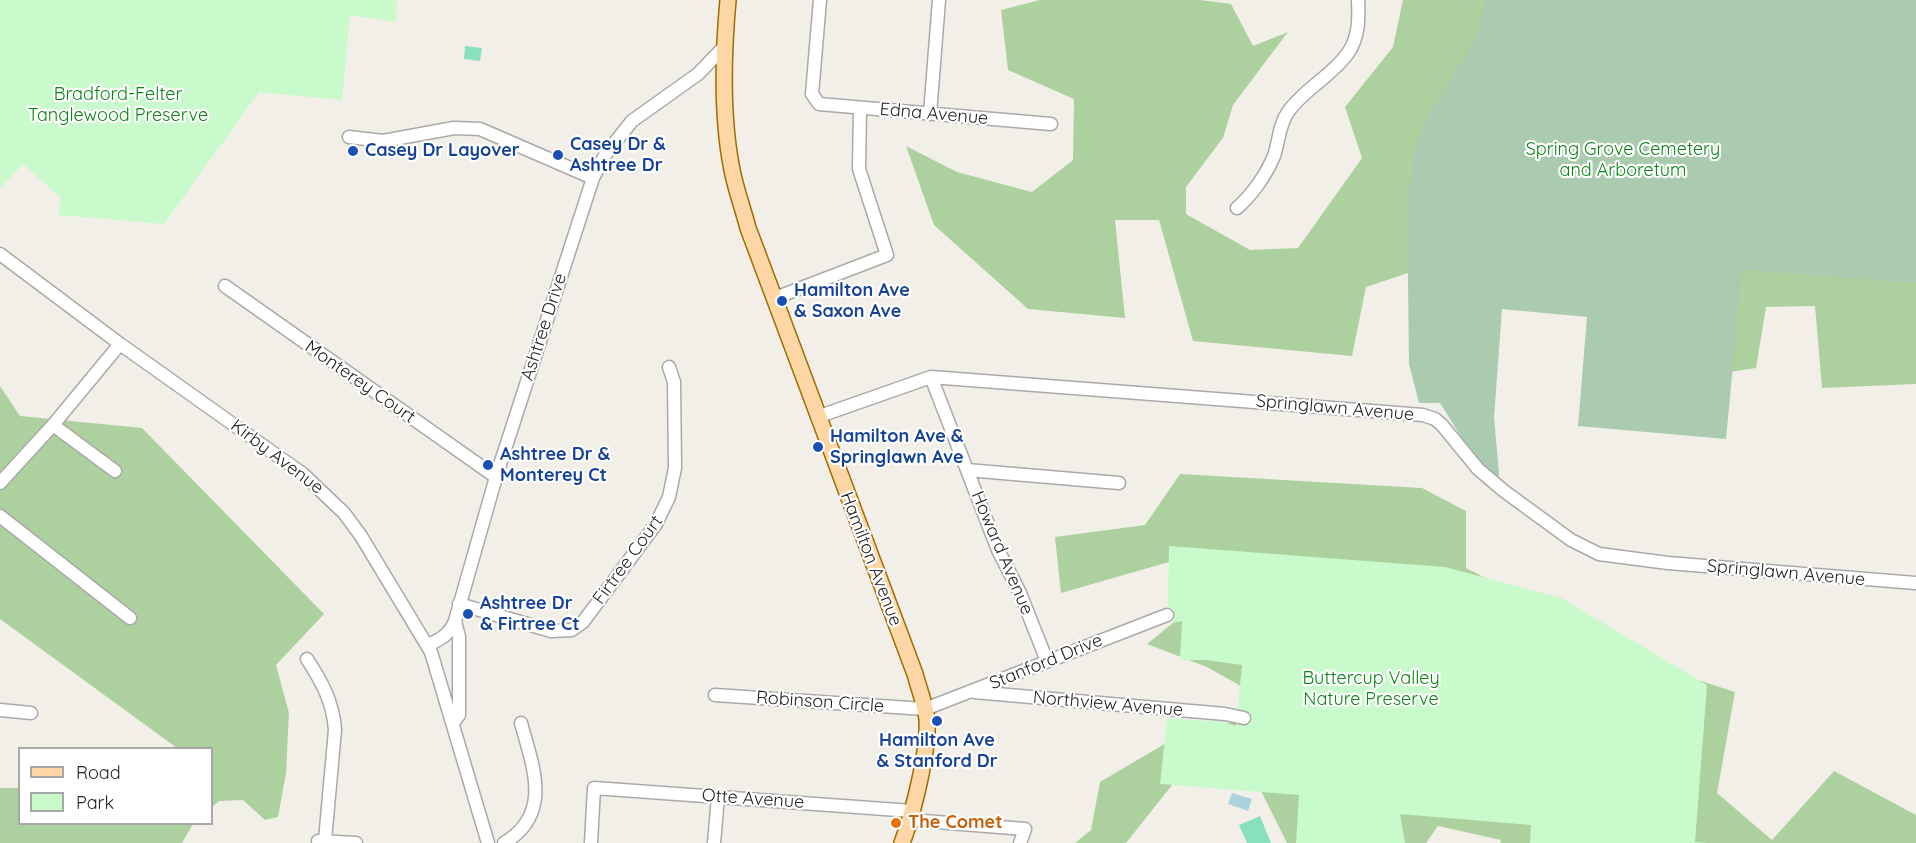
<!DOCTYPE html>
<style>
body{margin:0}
#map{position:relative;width:1916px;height:843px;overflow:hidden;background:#f2efe9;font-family:Quicksand,sans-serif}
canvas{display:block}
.legend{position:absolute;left:18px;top:747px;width:195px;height:78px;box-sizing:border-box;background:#fff;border:2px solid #a7a7a7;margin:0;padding:8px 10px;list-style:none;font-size:18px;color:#222}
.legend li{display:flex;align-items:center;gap:12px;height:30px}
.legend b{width:30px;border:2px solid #a7a7a7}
</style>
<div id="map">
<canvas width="1916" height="843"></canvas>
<ul class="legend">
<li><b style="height:8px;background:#fcd6a4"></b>Road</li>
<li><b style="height:16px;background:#c8facc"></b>Park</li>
</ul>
</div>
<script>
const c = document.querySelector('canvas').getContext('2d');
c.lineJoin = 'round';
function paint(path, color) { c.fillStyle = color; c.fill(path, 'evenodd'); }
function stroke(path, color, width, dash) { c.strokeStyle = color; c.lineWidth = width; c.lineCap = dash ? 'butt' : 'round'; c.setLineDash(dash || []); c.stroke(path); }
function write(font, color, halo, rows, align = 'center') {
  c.font = font + ' Quicksand,sans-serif'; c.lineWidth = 4.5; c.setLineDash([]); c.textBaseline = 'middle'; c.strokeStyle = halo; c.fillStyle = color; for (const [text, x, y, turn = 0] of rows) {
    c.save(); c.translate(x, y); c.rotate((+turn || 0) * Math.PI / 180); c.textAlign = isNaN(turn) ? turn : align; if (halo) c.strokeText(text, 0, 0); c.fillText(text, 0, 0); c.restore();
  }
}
const forest = new Path2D(`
 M 1040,0 L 1200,0 L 1231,4 L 1253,46 L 1288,32 L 1233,105 L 1223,138 L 1186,187 L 1186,214 L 1250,250 L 1298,248 L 1362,158 L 1345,107 L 1393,47 L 1403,0 L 1756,0 L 1916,273 L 1916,384 L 1822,388 L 1815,306 L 1766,307 L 1756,368 L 1730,372 L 1592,303 L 1420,269 L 1366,287 L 1352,356 L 1193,341 L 1159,220 L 1115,220 L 1125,318 L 1028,309 L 934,225 L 906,146 L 957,172 L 1032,192 L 1073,160 L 1074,99 L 1008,70 L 1001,10 Z
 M 0,386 L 20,416 L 142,428 L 324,614 L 276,665 L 289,713 L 286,773 L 278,817 L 265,820 L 243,800 L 219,801 L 212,807 L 212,748 L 177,748 L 0,619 Z
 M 1180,474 L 1422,488 L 1466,511 L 1466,568 L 1661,668 L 1735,692 L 1717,793 L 1772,840 L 1834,771 L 1916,815 L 1916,843 L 1500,843 L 1501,840 L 1438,826 L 1426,843 L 1287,843 L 1249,767 L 1184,770 L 1126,843 L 1075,843 L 1091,830 L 1100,782 L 1168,742 L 1278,707 L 1207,667 L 1147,644 L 1188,611 L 1169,562 L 1061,593 L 1055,537 L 1145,525 Z
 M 0,788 L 19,788 L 20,824 L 193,824 L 182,843 L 0,843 Z`);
const cemetery = new Path2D(`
 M 1485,0 L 1916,0 L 1916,283 L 1742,270 L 1726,439 L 1578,426 L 1587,317 L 1502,309 L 1494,417 L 1500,485 L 1468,448 L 1440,403 L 1419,403 L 1409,364 L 1407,204 L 1414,151 L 1426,119 L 1477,35 Z`);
const park = new Path2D(`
 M 0,0 L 397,0 L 396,22 L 350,15 L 342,100 L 259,92 L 164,224 L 58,215 L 61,198 L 23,164 L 0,188 Z
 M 1169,546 L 1445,567 L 1561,598 L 1707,685 L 1695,842 L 1708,843 L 1530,843 L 1531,825 L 1400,814 L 1405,843 L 1296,843 L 1299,795 L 1160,784 L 1167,718 L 1223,722 L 1236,726 L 1242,665 L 1206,660 L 1180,660 L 1182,621 L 1172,623 L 1168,606 Z`);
const pitch = new Path2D(`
 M 465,46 L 482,48 L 480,61 L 464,59 Z
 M 1260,816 L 1271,843 L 1247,843 L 1239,825 Z`);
const water = new Path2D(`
 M 1232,793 L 1252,799 L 1248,811 L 1228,804 Z`);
const minor = new Path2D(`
 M 820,0 L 812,94 L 819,104 L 1051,124
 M 930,114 L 939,0
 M 349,137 L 383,141 L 454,128 L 480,129 L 593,178
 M 1237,208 C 1252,195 1266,175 1274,156 C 1279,141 1279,125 1288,112 C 1304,89 1332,76 1348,53 C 1359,37 1359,19 1358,0
 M 0,254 L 120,344 L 303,474 L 344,513 L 361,536 L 431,652 L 488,843
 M 225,286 L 496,477
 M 775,298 L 887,255 L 859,169 L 860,109
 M 931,377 L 998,550 L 1020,593 L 1047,661
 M 817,417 L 931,377 L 1423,415 L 1435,419 L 1442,425 L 1478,469 L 1504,491 L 1571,540 L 1599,554 L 1668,563 L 1916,583
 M 53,425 L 115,471
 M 967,470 L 1119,483
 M 0,483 L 53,425 L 120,344
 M 0,516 L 130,618
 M 459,604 L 551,631 L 572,630 L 583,622 L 656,524 L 669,497 L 675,468 L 674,382 L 669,367
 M 428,645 C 441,639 449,635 455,621 L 496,477 L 593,178 L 605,155 L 632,121 L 698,74 L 724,47
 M 307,659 C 322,682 333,702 335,730 L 325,840
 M 974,692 L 1225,714 L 1244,718
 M 715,695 L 925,709 L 1167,615
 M 0,710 L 31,713
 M 453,723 L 459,715 L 459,637 L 455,621
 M 911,820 L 1025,829 L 1020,843
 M 318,841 L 356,843
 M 504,843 C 553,814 533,767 521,723
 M 591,843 L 594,788 L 912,811
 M 714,843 L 718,797`);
const major = new Path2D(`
 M 728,0 C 723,55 721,115 732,170 C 736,190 743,209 748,228 L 915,674 C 919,689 925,704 927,719 C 929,750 913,814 902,843`);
const markers = [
 [353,151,6,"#1a4fb4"],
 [558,155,6,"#1a4fb4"],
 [782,301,6,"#1a4fb4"],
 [818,447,6,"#1a4fb4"],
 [488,465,6,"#1a4fb4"],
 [468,614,6,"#1a4fb4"],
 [937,721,6,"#1a4fb4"],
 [896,823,6,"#e8710a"]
];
const parkNames = [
 ["Bradford-Felter",118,95],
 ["Tanglewood Preserve",118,116],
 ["Spring Grove Cemetery",1623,150],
 ["and Arboretum",1623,171],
 ["Buttercup Valley",1371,679],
 ["Nature Preserve",1371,700]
];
const streetNames = [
 ["Edna Avenue",934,114,5],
 ["Ashtree Drive",544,327,-72],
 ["Monterey Court",360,382,35],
 ["Springlawn Avenue",1335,408,5],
 ["Kirby Avenue",277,457,37],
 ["Howard Avenue",1002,553,67],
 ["Hamilton Avenue",871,559,69],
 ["Firtree Court",628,560,-54],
 ["Springlawn Avenue",1786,573,5],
 ["Stanford Drive",1046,662,-22],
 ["Robinson Circle",820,702,4],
 ["Northview Avenue",1108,704,5],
 ["Otte Avenue",753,799,4]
];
const transitNames = [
 ["Casey Dr &",570,145],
 ["Ashtree Dr",570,166],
 ["Casey Dr Layover",365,151],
 ["Hamilton Ave",794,291],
 ["& Saxon Ave",794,312],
 ["Hamilton Ave &",830,437],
 ["Springlawn Ave",830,458],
 ["Ashtree Dr &",500,455],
 ["Monterey Ct",500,476],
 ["Ashtree Dr",480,604],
 ["& Firtree Ct",480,625],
 ["Hamilton Ave",937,741,"center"],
 ["& Stanford Dr",937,762,"center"]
];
const foodNames = [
 ["The Comet",908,823]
];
paint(forest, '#add19e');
paint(cemetery, '#aacbaf');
paint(park, '#c8facc');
paint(pitch, '#88e0be');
paint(water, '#aad3df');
stroke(minor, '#a9a9a9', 15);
stroke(major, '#a06b00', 18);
stroke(minor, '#fff', 12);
stroke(major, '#fcd6a4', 15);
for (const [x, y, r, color] of markers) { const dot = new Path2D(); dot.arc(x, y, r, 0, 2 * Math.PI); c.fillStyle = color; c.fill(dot); stroke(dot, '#fff', 2); }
write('18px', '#0c8416', '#fff', parkNames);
write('18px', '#222', '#fff', streetNames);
write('bold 18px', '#164399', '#fff', transitNames, 'left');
write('bold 18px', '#c56008', '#fff', foodNames, 'left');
</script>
